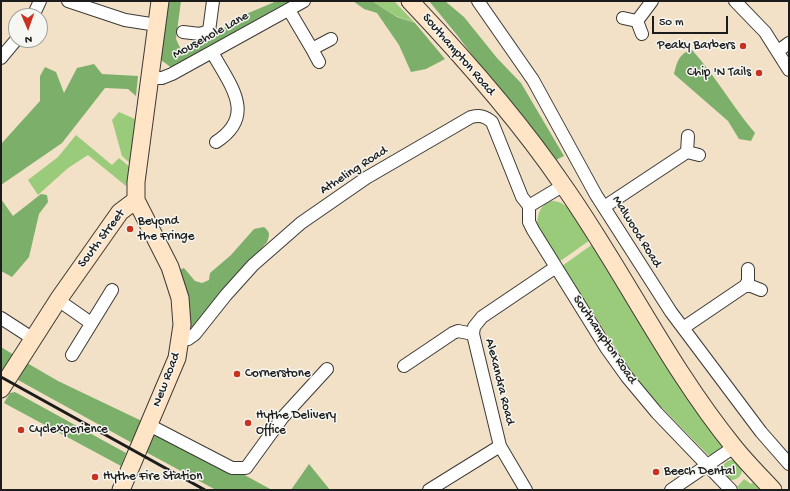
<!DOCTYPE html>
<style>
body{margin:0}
#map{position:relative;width:790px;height:491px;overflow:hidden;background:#f2e1c7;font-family:"Gochi Hand",sans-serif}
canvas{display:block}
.frame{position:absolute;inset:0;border:2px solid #1c1c1c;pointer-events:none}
.north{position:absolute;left:8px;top:8px;width:40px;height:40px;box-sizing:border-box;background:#f6f6f2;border:1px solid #9f9f9c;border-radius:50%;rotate:178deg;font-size:11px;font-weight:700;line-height:16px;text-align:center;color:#1c1c1c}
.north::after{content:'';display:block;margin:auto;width:14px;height:18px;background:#c8321e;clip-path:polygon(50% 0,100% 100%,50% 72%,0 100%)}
.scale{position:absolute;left:652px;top:16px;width:76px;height:18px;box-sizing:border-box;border:2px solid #1c1c1c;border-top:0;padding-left:5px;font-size:12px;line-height:14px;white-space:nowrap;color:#1c1c1c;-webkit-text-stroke:3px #f6f6f2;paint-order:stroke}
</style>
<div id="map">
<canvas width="790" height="491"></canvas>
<div class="frame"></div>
<div class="north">N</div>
<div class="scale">50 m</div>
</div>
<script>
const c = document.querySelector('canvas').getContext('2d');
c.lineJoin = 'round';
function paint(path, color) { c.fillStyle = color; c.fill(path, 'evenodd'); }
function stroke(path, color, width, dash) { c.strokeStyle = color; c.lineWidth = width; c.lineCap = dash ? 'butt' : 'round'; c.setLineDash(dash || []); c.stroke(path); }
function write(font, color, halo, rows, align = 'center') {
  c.font = font + ' "Gochi Hand",sans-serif'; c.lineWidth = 3; c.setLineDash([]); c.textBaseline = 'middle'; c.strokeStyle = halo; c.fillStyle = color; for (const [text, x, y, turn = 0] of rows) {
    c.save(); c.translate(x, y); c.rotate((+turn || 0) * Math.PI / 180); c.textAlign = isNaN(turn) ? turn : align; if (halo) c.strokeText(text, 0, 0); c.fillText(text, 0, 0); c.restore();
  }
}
const green = new Path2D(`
 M 372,1 L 394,1 L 415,23 L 396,16 Z
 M 119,112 L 137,120 L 132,165 L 122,156 L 112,120 Z
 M 76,135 L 112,165 L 119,158 L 131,168 L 126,186 L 88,155 L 68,168 L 38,195 L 28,180 L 58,157 Z
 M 551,201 C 570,200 580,225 590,240 L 559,262 L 537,224 C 538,213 540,205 551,201 Z
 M 593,244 L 723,445 L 722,449 L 712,456 L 708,455 L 640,385 L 562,266 Z
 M722 470a10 10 0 1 1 20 0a10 10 0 1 1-20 0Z
 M 744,479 L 751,484 L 756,480 L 764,490 L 740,490 L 737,487 Z`);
const forest = new Path2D(`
 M 168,1 L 181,1 L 176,39 L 182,52 L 194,48 L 208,35 L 224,28 L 234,19 L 277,1 L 292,1 L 172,68 L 161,60 Z
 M 353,1 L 372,1 L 397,17 L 415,23 L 445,59 L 426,69 L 411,72 L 399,45 L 377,13 L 364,9 Z
 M 429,1 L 445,1 L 464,17 L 497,58 L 521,83 L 564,156 L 556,160 L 541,146 L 457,35 Z
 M 692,50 C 715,75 732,106 755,133 L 751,141 L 739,139 L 728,121 L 674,74 C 677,62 679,53 692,50 Z
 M 94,64 L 102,74 L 138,76 L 136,96 L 128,89 L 105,88 L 62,143 L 1,185 L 1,144 L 40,101 L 40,76 L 45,67 L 56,72 L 64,93 L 77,68 Z
 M 41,194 L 47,195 L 48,202 L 39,214 L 29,257 L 12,277 L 1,271 L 1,199 L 13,216 Z
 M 264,227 C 270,232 270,235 267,242 L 212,306 L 209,306 L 208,309 L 193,328 L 190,326 L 181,284 L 181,269 L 184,268 L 195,281 L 202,283 L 209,280 L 210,273 L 231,255 L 254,229 Z
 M 1,347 L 14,355 L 3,374 L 1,373 Z
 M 27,363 L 58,381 L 146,423 L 134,444 L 18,380 Z
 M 15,392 L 126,453 L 121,466 L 4,403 L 10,393 Z
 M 153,434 L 231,474 L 239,472 L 272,490 L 216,490 L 144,451 Z
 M 309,464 L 330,490 L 291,490 Z`);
const street = new Path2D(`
 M 68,1 L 125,20 L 157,25
 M 478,1 L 533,80 L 596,195 L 671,312 L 761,432 L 789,464
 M 735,1 L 765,32 L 789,70
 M 289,10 L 312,49 L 331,39
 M 33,16 L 40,1
 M 623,18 L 637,21 L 642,34
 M 637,21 L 652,1
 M 183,32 L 200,34 L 209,31 L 213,1
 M 312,49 L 319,62
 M 778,51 L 789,43
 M 212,52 C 229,84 258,115 216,142
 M 1,58 L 16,40
 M 151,78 L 162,78 L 172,74 L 304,1
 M 687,152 L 688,136
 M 564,185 L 529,206 L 529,222 L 533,230 L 607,349 L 627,377 L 657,413 L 731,490
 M 604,207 L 687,152 L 699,155
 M 745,286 L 748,281 L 748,269
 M 58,300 L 91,323
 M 1,318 L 32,338
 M 683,328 L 745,286 L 751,286 L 761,290
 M 181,340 L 188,339 L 195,334 L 226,295 L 253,265 L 301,223 L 366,178 L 471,117 C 480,115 485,116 492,122 L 522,197 L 529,206
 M 72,355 L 112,290
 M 404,366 L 453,333 L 458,331 L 473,334
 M 149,425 L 232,468 L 246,468 L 283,417 L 327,369
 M 429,490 L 500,446
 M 526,490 L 500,446 L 473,334 L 474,327 L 482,317 L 556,267
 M 671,490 L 734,447`);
const secondary = new Path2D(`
 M 410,1 C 465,59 518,119 563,185 C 623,270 668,366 734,447 C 746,462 760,476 773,490
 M 1,389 L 58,300 L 120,212 L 136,200
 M 121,490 L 177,358 L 182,325 L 180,298 L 170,267 L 136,200 L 136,182 L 160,1`);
const rail = new Path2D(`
 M 1,377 L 205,490`);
const markers = [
 [743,46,4,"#c8321e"],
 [759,73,4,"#c8321e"],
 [130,229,4,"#c8321e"],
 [237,374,4,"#c8321e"],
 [248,423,4,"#c8321e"],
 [21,430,4,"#c8321e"],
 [656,472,4,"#c8321e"],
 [95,477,4,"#c8321e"]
];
const streetNames = [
 ["Mousehole Lane",211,36,-29],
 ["Southampton Road",458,55,49],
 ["Atheling Road",354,171,-33],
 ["Malwood Road",636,232,58],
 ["South Street",102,239,-53],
 ["Southampton Road",604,340,56],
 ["New Road",167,380,-69],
 ["Alexandra Road",499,382,76]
];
const poiNames = [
 ["Peaky Barbers",735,46,"right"],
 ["Chip 'N Tails",751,73,"right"],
 ["Beyond",138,222],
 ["the Fringe",138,237],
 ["Cornerstone",245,374],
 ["Hythe Delivery",256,416],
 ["Office",256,431],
 ["Cyclexperience",29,430],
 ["Beech Dental",664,472],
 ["Hythe Fire Station",103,477]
];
paint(green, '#9acb7a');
paint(forest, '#7baf6a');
stroke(street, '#3c3a36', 14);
stroke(secondary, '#3c3a36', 19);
stroke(street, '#fff', 12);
stroke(secondary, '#ffe4c6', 17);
stroke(rail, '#1c1c1c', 3);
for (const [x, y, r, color] of markers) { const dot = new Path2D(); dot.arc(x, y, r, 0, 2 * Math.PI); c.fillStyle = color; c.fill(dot); stroke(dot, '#f6f6f2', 1.5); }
write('13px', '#1c1c1c', '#f6f6f2', streetNames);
write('13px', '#1c1c1c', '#f6f6f2', poiNames, 'left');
</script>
